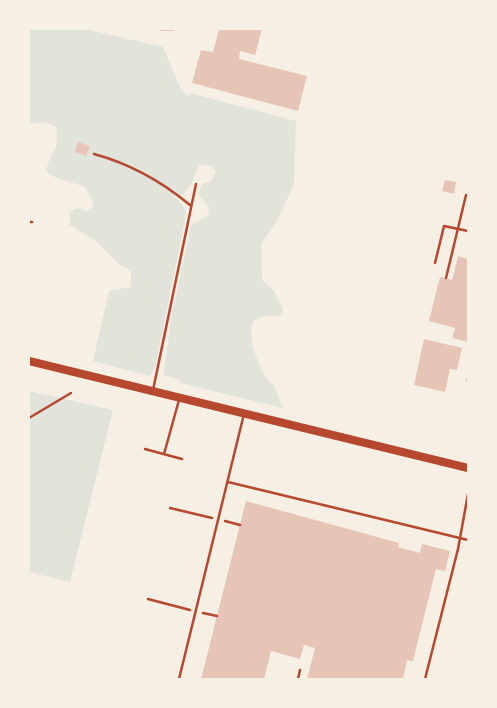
<!DOCTYPE html>
<style>
body{margin:0}
#map{position:relative;width:497px;height:708px;overflow:hidden;background:#f6efe4;font-family:Figtree,sans-serif}
canvas{display:block}
.frame{position:absolute;inset:0;border:30px solid #f6efe4;pointer-events:none}
</style>
<div id="map">
<canvas width="497" height="708"></canvas>
<div class="frame"></div>
</div>
<script>
const c = document.querySelector('canvas').getContext('2d');
c.lineJoin = 'round';
function paint(path, color) { c.fillStyle = color; c.fill(path, 'evenodd'); }
function stroke(path, color, width, dash) { c.strokeStyle = color; c.lineWidth = width; c.lineCap = dash ? 'butt' : 'round'; c.setLineDash(dash || []); c.stroke(path); }
const green = new Path2D(`
 M 29,29 L 85,29 L 163,47 L 181,90 L 190,96 L 190,93 L 296,121 L 294,184 L 278,219 L 261,244 L 262,280 L 274,291 L 283,309 L 280,316 L 265,316 L 254,320 L 251,329 L 253,349 L 264,375 L 275,387 L 283,408 L 180,383 L 180,380 L 163,375 L 172,315 L 191,226 L 208,215 L 209,206 L 198,195 L 203,183 L 210,182 L 216,172 C 211,164 207,163 199,166 C 194,174 193,189 181,195 L 174,189 L 173,194 L 185,209 L 186,215 L 156,364 L 150,376 L 93,361 L 109,291 L 131,287 L 131,271 L 118,263 L 97,242 L 70,225 L 70,212 L 77,208 L 87,211 L 94,206 L 86,188 C 73,181 58,181 46,172 C 49,153 61,150 56,127 L 46,122 L 31,124 L 29,122 Z
 M 29,391 L 113,410 L 70,582 L 29,572 Z`);
const building = new Path2D(`
 M 219,29 L 262,29 L 255,55 L 240,51 L 239,59 L 307,76 L 298,111 L 192,83 L 201,50 L 213,52 Z
 M 78,142 L 90,146 L 86,156 L 75,152 Z
 M 445,180 L 456,182 L 454,194 L 442,191 Z
 M 458,256 L 468,259 L 468,342 L 452,338 L 455,328 L 429,321 L 440,277 L 452,280 Z
 M 424,339 L 462,348 L 457,370 L 450,369 L 445,392 L 414,385 Z
 M 246,501 L 399,543 L 398,547 L 420,553 L 422,544 L 450,551 L 445,571 L 436,569 L 413,661 L 407,660 L 403,679 L 307,679 L 315,648 L 304,645 L 300,659 L 271,651 L 264,679 L 201,679 Z`);
const path = new Path2D(`
 M 29,418 L 71,393
 M 170,508 L 212,518
 M 225,521 L 240,525
 M 148,599 L 190,610
 M 203,613 L 217,616`);
const service = new Path2D(`
 M 161,29 L 174,29
 M 94,154 C 131,164 161,181 190,205
 M 29,222 L 32,222
 M 435,263 L 444,226 L 468,231
 M 446,278 L 466,195
 M 468,379 L 468,382
 M 153,390 L 196,184
 M 145,449 L 182,459
 M 164,454 L 179,400
 M 228,482 L 468,540
 M 179,679 L 244,414
 M 298,679 L 300,670
 M 425,679 L 458,549 L 468,494`);
const secondary = new Path2D(`
 M 29,361 L 468,468`);
paint(green, '#e2e4dc');
paint(building, '#e6c5b7');
stroke(path, '#b5482f', 2.5);
stroke(service, '#b5482f', 2.5);
stroke(secondary, '#b5482f', 8);
</script>
